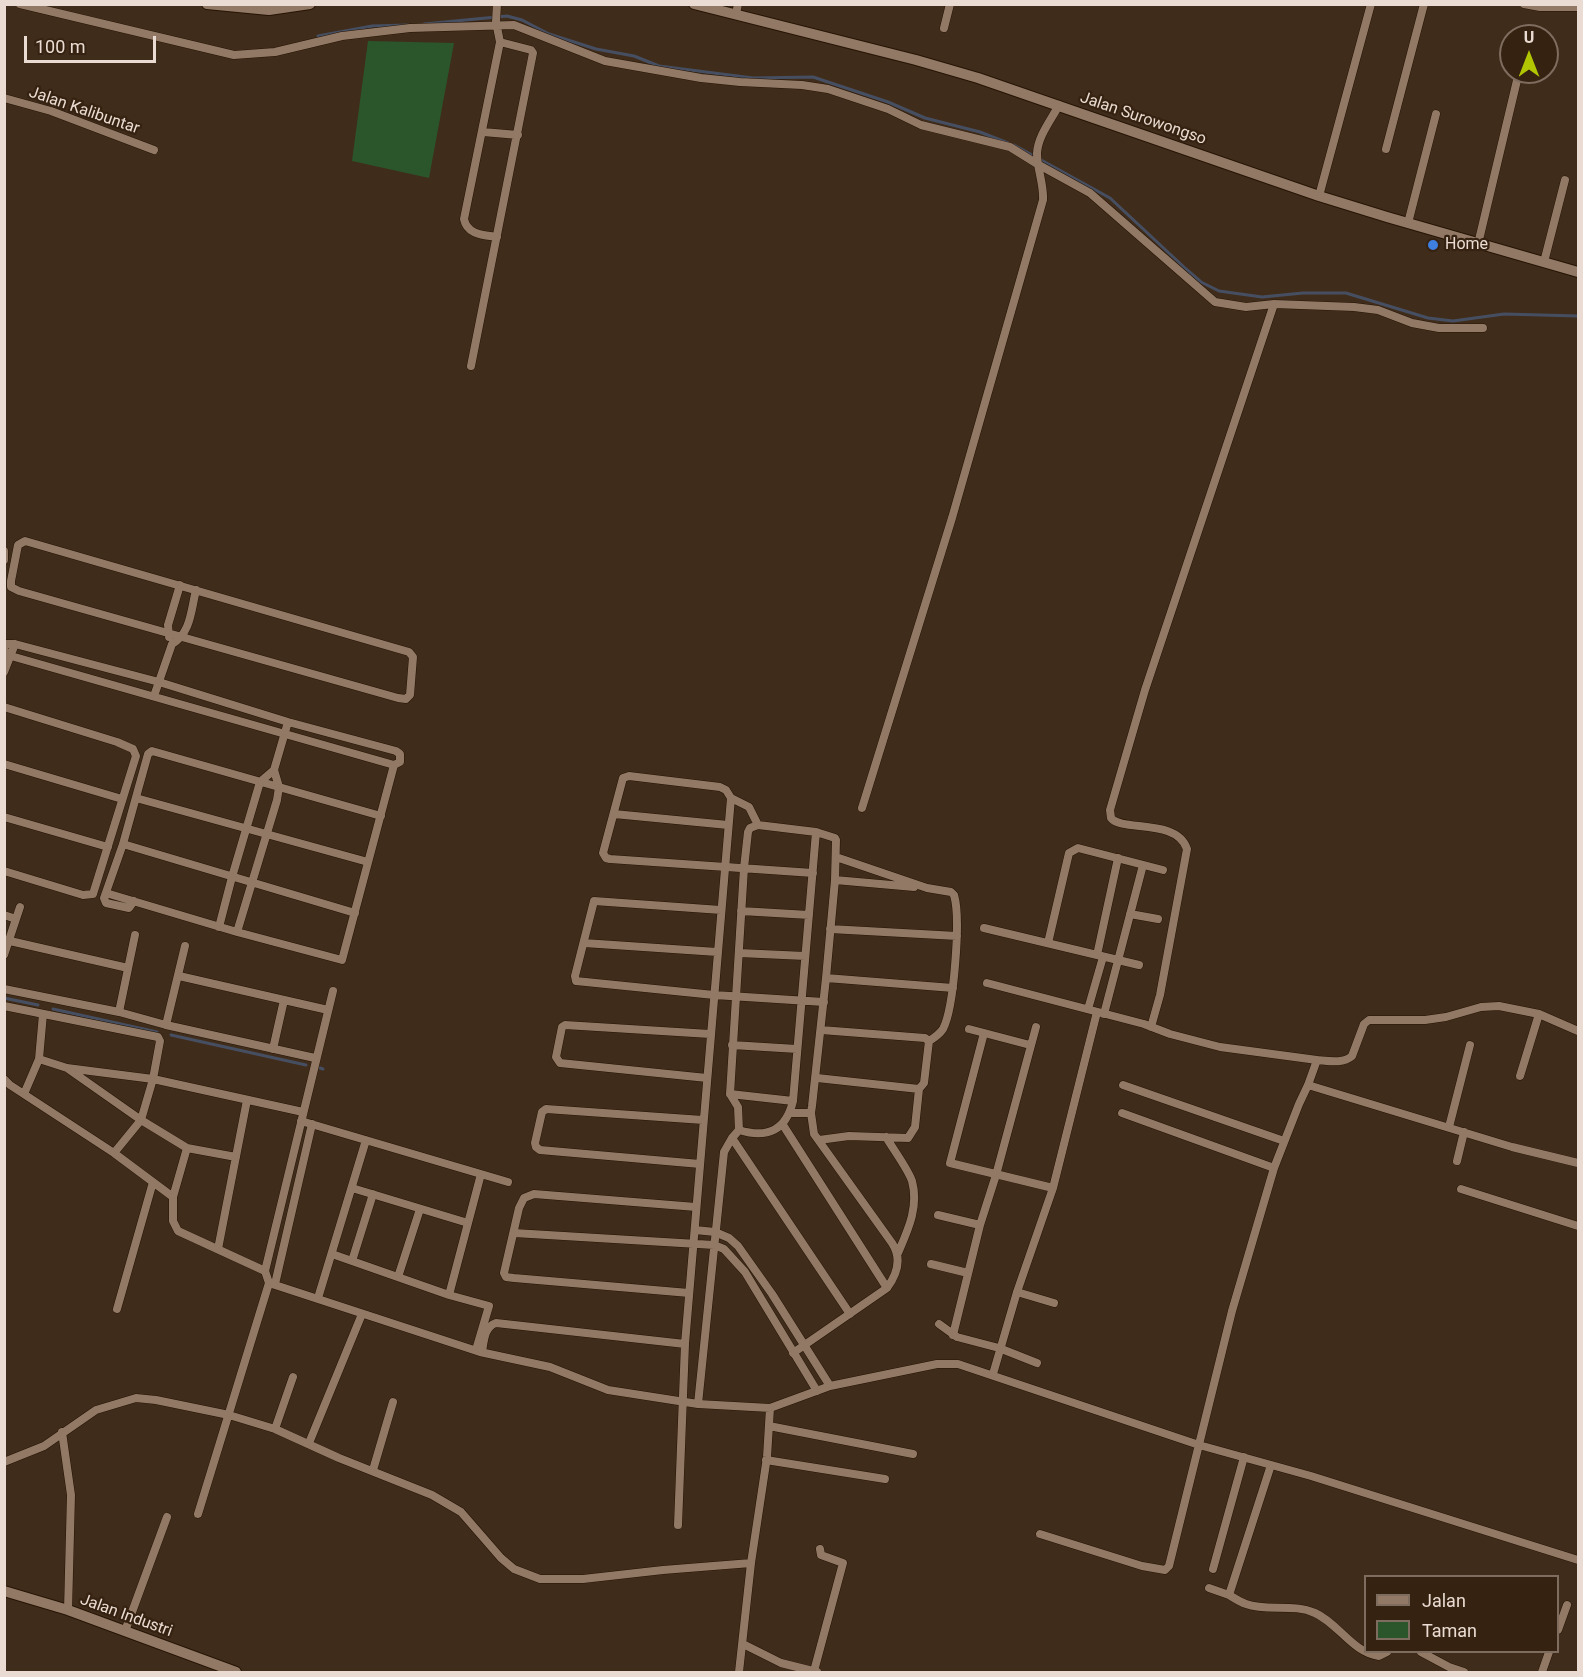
<!DOCTYPE html>
<style>
body{margin:0}
#map{position:relative;width:1583px;height:1677px;overflow:hidden;background:#402c1b;font-family:Roboto,sans-serif}
canvas{display:block}
.frame{position:absolute;inset:0;border:6px solid #eadcd2;pointer-events:none}
.legend{position:absolute;left:1364px;top:1575px;width:195px;height:78px;box-sizing:border-box;background:#362211;border:2px solid #7e6c5e;margin:0;padding:8px 10px;list-style:none;font-size:18px;color:#eadcd2}
.legend li{display:flex;align-items:center;gap:12px;height:30px}
.legend b{width:30px;border:2px solid #7e6c5e}
.north{position:absolute;left:1499px;top:24px;width:60px;height:60px;box-sizing:border-box;background:#362211;border:2px solid #7e6c5e;border-radius:50%;rotate:0deg;font-size:16px;font-weight:700;line-height:24px;text-align:center;color:#eadcd2}
.north::after{content:'';display:block;margin:auto;width:21px;height:27px;background:#b1c500;clip-path:polygon(50% 0,100% 100%,50% 72%,0 100%)}
.scale{position:absolute;left:24px;top:36px;width:132px;height:27px;box-sizing:border-box;border:3px solid #eadcd2;border-top:0;padding-left:8px;font-size:18px;line-height:21px;white-space:nowrap;color:#eadcd2;-webkit-text-stroke:4px #362211;paint-order:stroke}
</style>
<div id="map">
<canvas width="1583" height="1677"></canvas>
<div class="frame"></div>
<ul class="legend">
<li><b style="height:8px;background:#917966"></b>Jalan</li>
<li><b style="height:16px;background:#2b562b"></b>Taman</li>
</ul>
<div class="north">U</div>
<div class="scale">100 m</div>
</div>
<script>
const c = document.querySelector('canvas').getContext('2d');
c.lineJoin = 'round';
function paint(path, color) { c.fillStyle = color; c.fill(path, 'evenodd'); }
function stroke(path, color, width, dash) { c.strokeStyle = color; c.lineWidth = width; c.lineCap = dash ? 'butt' : 'round'; c.setLineDash(dash || []); c.stroke(path); }
function write(font, color, halo, rows, align = 'center') {
  c.font = font + ' Roboto,sans-serif'; c.lineWidth = 4.5; c.setLineDash([]); c.textBaseline = 'middle'; c.strokeStyle = halo; c.fillStyle = color; for (const [text, x, y, turn = 0] of rows) {
    c.save(); c.translate(x, y); c.rotate((+turn || 0) * Math.PI / 180); c.textAlign = isNaN(turn) ? turn : align; if (halo) c.strokeText(text, 0, 0); c.fillText(text, 0, 0); c.restore();
  }
}
const green = new Path2D(`
 M 368,41 L 454,43 L 429,178 L 352,161 Z`);
const stream = new Path2D(`
 M 424,24 L 507,16 L 522,20 L 549,34 L 596,49 L 634,56 L 659,66 L 753,78 L 813,77 L 888,102 L 925,118 L 980,132 L 1008,143
 M 318,36 L 372,26 L 408,25
 M 1014,145 L 1110,198 L 1186,269 L 1201,282 L 1219,291 L 1262,297 L 1303,293 L 1346,293 L 1428,318 L 1453,321 L 1504,314 L 1578,316
 M 4,998 L 38,1005
 M 53,1009 L 157,1032
 M 171,1035 L 306,1065
 M 320,1068 L 323,1069`);
const street = new Path2D(`
 M 20,4 L 234,55 L 275,52 L 342,36 L 410,28 L 514,25 L 605,61 L 701,78 L 740,82 L 802,85 L 828,89 L 888,109 L 921,125 L 1010,147 L 1039,165 L 1090,193 L 1215,302 L 1246,307 L 1274,304 L 1354,307 L 1378,310 L 1412,323 L 1439,328 L 1483,328
 M 497,4 L 496,22 L 500,42 L 464,219 C 467,235 484,235 497,237
 M 1524,4 L 1540,7 L 1578,7
 M 736,14 L 738,4
 M 944,28 L 950,4
 M 4,98 L 51,111 L 154,150
 M 483,132 L 518,135
 M 1386,149 L 1424,4
 M 1319,196 L 1371,4
 M 1408,223 L 1436,114
 M 1478,244 L 1519,72
 M 1544,262 L 1565,180
 M 471,366 L 533,53 L 531,50 L 500,42
 M 25,541 L 409,652 L 413,657 L 410,695 L 406,699 L 398,698 L 19,591 L 11,587 L 11,581 L 18,545 Z
 M 4,551 L 4,560
 M 169,637 L 168,625 L 180,585
 M 4,644 L 15,644 L 159,682 L 288,722 L 396,751 L 400,754 L 400,762 L 394,765 L 342,960 L 237,932 L 106,893
 M 4,650 L 11,656 L 394,765
 M 4,672 L 15,644
 M 154,696 L 172,644 C 191,633 191,610 196,590
 M 4,707 L 117,742 L 133,749 L 136,756 L 93,894 L 83,895 L 4,871
 M 4,764 L 122,799
 M 136,798 L 368,862
 M 862,808 L 952,518 L 1043,200 C 1044,184 1037,169 1037,153 C 1038,136 1051,120 1059,105
 M 614,814 L 728,825
 M 4,817 L 108,847
 M 758,825 L 749,807 L 731,798 L 726,790 L 720,787 L 629,776 L 623,778 L 603,853 L 606,858 L 610,859 L 813,873
 M 123,844 L 355,913
 M 836,857 L 927,888 L 951,892 L 954,895 C 961,918 954,1008 943,1029 C 939,1035 934,1038 929,1041
 M 835,880 L 914,887
 M 134,901 L 129,908 L 106,903 L 104,898 L 123,844 L 148,754 L 152,751 L 381,816
 M 721,910 L 594,901 L 575,976 L 576,981 L 714,995 L 824,1002
 M 741,911 L 809,915
 M 1130,914 L 1158,919
 M 4,915 L 16,919
 M 219,927 L 232,877 L 260,782 L 274,770
 M 984,928 L 1139,965
 M 830,929 L 957,936
 M 237,932 L 277,800 L 279,787 L 274,770 L 288,722
 M 10,941 L 128,968
 M 584,943 L 717,952
 M 1048,943 L 1069,853 L 1078,848 L 1163,870
 M 739,953 L 805,956
 M 4,955 L 20,907
 M 1097,955 L 1118,858
 M 179,976 L 328,1010
 M 826,978 L 953,988
 M 987,983 L 1144,1024 L 1170,1034 L 1220,1047 L 1317,1060 L 1308,1085 L 1299,1104 L 1274,1168 L 1232,1311 L 1169,1566 L 1165,1570 L 1142,1566 L 1040,1534
 M 4,989 L 119,1012 L 166,1025 L 315,1058
 M 4,1006 L 158,1037 L 160,1041 L 153,1079 L 141,1120 L 114,1153
 M 1088,1009 L 1103,957
 M 119,1012 L 135,935
 M 1104,1014 L 1143,865
 M 166,1025 L 185,946
 M 1151,1027 L 1160,995 L 1187,849 C 1177,818 1122,832 1111,818 L 1110,810 L 1145,690 L 1274,304
 M 969,1029 L 1030,1045
 M 984,1033 L 950,1163 L 1053,1188
 M 732,1045 L 797,1049
 M 273,1049 L 284,1000
 M 39,1059 L 67,1068
 M 1317,1060 C 1329,1061 1343,1064 1352,1056 L 1364,1024 L 1369,1020 L 1425,1020 L 1446,1017 L 1481,1007 L 1499,1006 L 1539,1014 L 1578,1031
 M 1520,1076 L 1539,1014
 M 707,1078 L 560,1063 L 556,1057 L 562,1027 L 565,1025 L 710,1034
 M 817,1078 L 919,1089
 M 4,1079 L 10,1085 L 114,1153 L 169,1194 L 173,1197 L 173,1221 L 178,1231 L 265,1271
 M 1123,1085 L 1284,1141
 M 1308,1085 L 1512,1147 L 1578,1163
 M 24,1094 L 39,1059 L 43,1014
 M 730,1094 L 793,1101
 M 790,1113 L 811,1113 L 812,1106 L 826,978 L 835,880 L 836,840 L 835,838 L 816,832 L 758,825 L 750,828 L 748,832 L 744,868 L 730,1094 L 738,1107 L 739,1130 L 732,1138 L 850,1314
 M 1122,1113 L 1274,1168
 M 301,1121 L 508,1182
 M 783,1125 L 887,1288
 M 1449,1127 L 1470,1045
 M 739,1130 C 768,1139 786,1130 793,1101 L 816,832
 M 886,1137 C 893,1149 908,1169 912,1181 C 919,1207 908,1230 898,1253
 M 819,1140 L 849,1136 L 908,1138 L 915,1127 L 919,1089 L 924,1083 L 929,1041 L 925,1038 L 821,1030
 M 236,1157 L 187,1148 L 141,1120 L 67,1068 L 153,1079 L 303,1112
 M 1457,1161 L 1464,1132
 M 700,1164 L 540,1150 L 536,1147 L 535,1143 L 542,1112 L 546,1109 L 703,1120
 M 352,1188 L 468,1223
 M 1461,1189 L 1578,1226
 M 173,1197 L 187,1148
 M 938,1215 L 980,1225
 M 695,1230 L 715,1232 L 729,1238 L 738,1246 L 772,1294 L 830,1386
 M 514,1233 L 714,1245 L 724,1249 L 745,1272 L 817,1391
 M 218,1249 L 247,1100
 M 332,1254 L 449,1295 L 489,1306 L 476,1350
 M 352,1261 L 373,1194
 M 931,1264 L 968,1273
 M 398,1277 L 420,1209
 M 269,1283 L 480,1352 L 550,1367 L 608,1390 L 698,1404 L 770,1408 L 830,1386 L 937,1364 L 958,1364 L 1199,1445 L 1311,1476 L 1578,1560
 M 275,1284 L 312,1124
 M 1017,1292 L 1054,1303
 M 689,1293 L 514,1278 L 506,1277 L 504,1273 L 519,1208 L 524,1198 L 534,1194 L 696,1207
 M 449,1295 L 481,1174
 M 318,1298 L 366,1140
 M 117,1309 L 153,1182
 M 939,1324 L 957,1337 L 999,1348 L 1037,1363
 M 953,1335 L 980,1225 L 996,1175 L 1036,1027
 M 482,1352 C 484,1341 484,1327 496,1323 L 685,1344
 M 793,1353 L 887,1288 C 898,1273 902,1258 892,1243 L 814,1134 L 811,1113
 M 993,1374 L 1017,1292 L 1053,1188 L 1097,1012
 M 698,1404 L 724,1152 L 732,1138
 M 769,1426 L 913,1454
 M 275,1429 L 293,1377
 M 62,1432 L 71,1495 L 68,1610
 M 309,1443 L 362,1314
 M 766,1460 L 885,1479
 M 4,1462 L 44,1446 L 96,1410 L 136,1398 L 156,1400 L 229,1415 L 275,1429 L 339,1458 L 432,1495 L 461,1512 L 501,1558 L 514,1569 L 540,1579 L 583,1579 L 663,1570 L 751,1563
 M 373,1470 L 393,1402
 M 198,1514 L 269,1283 L 265,1271 L 333,991
 M 678,1525 L 685,1344 L 731,798
 M 1213,1569 L 1244,1457
 M 1209,1588 L 1229,1595 L 1271,1465
 M 1229,1595 C 1234,1598 1240,1602 1246,1604 C 1267,1612 1293,1603 1315,1613 C 1338,1623 1353,1653 1379,1656 L 1387,1652
 M 1558,1630 L 1567,1605
 M 125,1631 L 167,1517
 M 743,1644 L 781,1663 L 817,1672
 M 1421,1652 L 1449,1667 L 1464,1672
 M 814,1671 L 843,1563 L 821,1555 L 820,1549
 M 739,1672 L 751,1563 L 767,1457 L 770,1408
 M 1542,1672 L 1549,1652`);
const secondary = new Path2D(`
 M 207,4 L 269,10 L 310,4
 M 694,4 L 916,60 L 978,78 L 1319,196 L 1387,217 L 1578,272
 M 4,1591 L 68,1610 L 236,1672`);
const markers = [
 [1433,245,6,"#3f7fe0"]
];
const streetNames = [
 ["Jalan Kalibuntar",84,111,19],
 ["Jalan Surowongso",1143,119,19],
 ["Jalan Industri",126,1616,20]
];
const poiNames = [
 ["Home",1445,245]
];
paint(green, '#2b562b');
stroke(stream, '#464f62', 3);
stroke(street, '#261404', 9);
stroke(secondary, '#261404', 12);
stroke(street, '#917966', 8);
stroke(secondary, '#917966', 10);
for (const [x, y, r, color] of markers) { const dot = new Path2D(); dot.arc(x, y, r, 0, 2 * Math.PI); c.fillStyle = color; c.fill(dot); stroke(dot, '#362211', 2); }
write('16px', '#eadcd2', '#362211', streetNames);
write('16px', '#eadcd2', '#362211', poiNames, 'left');
</script>
